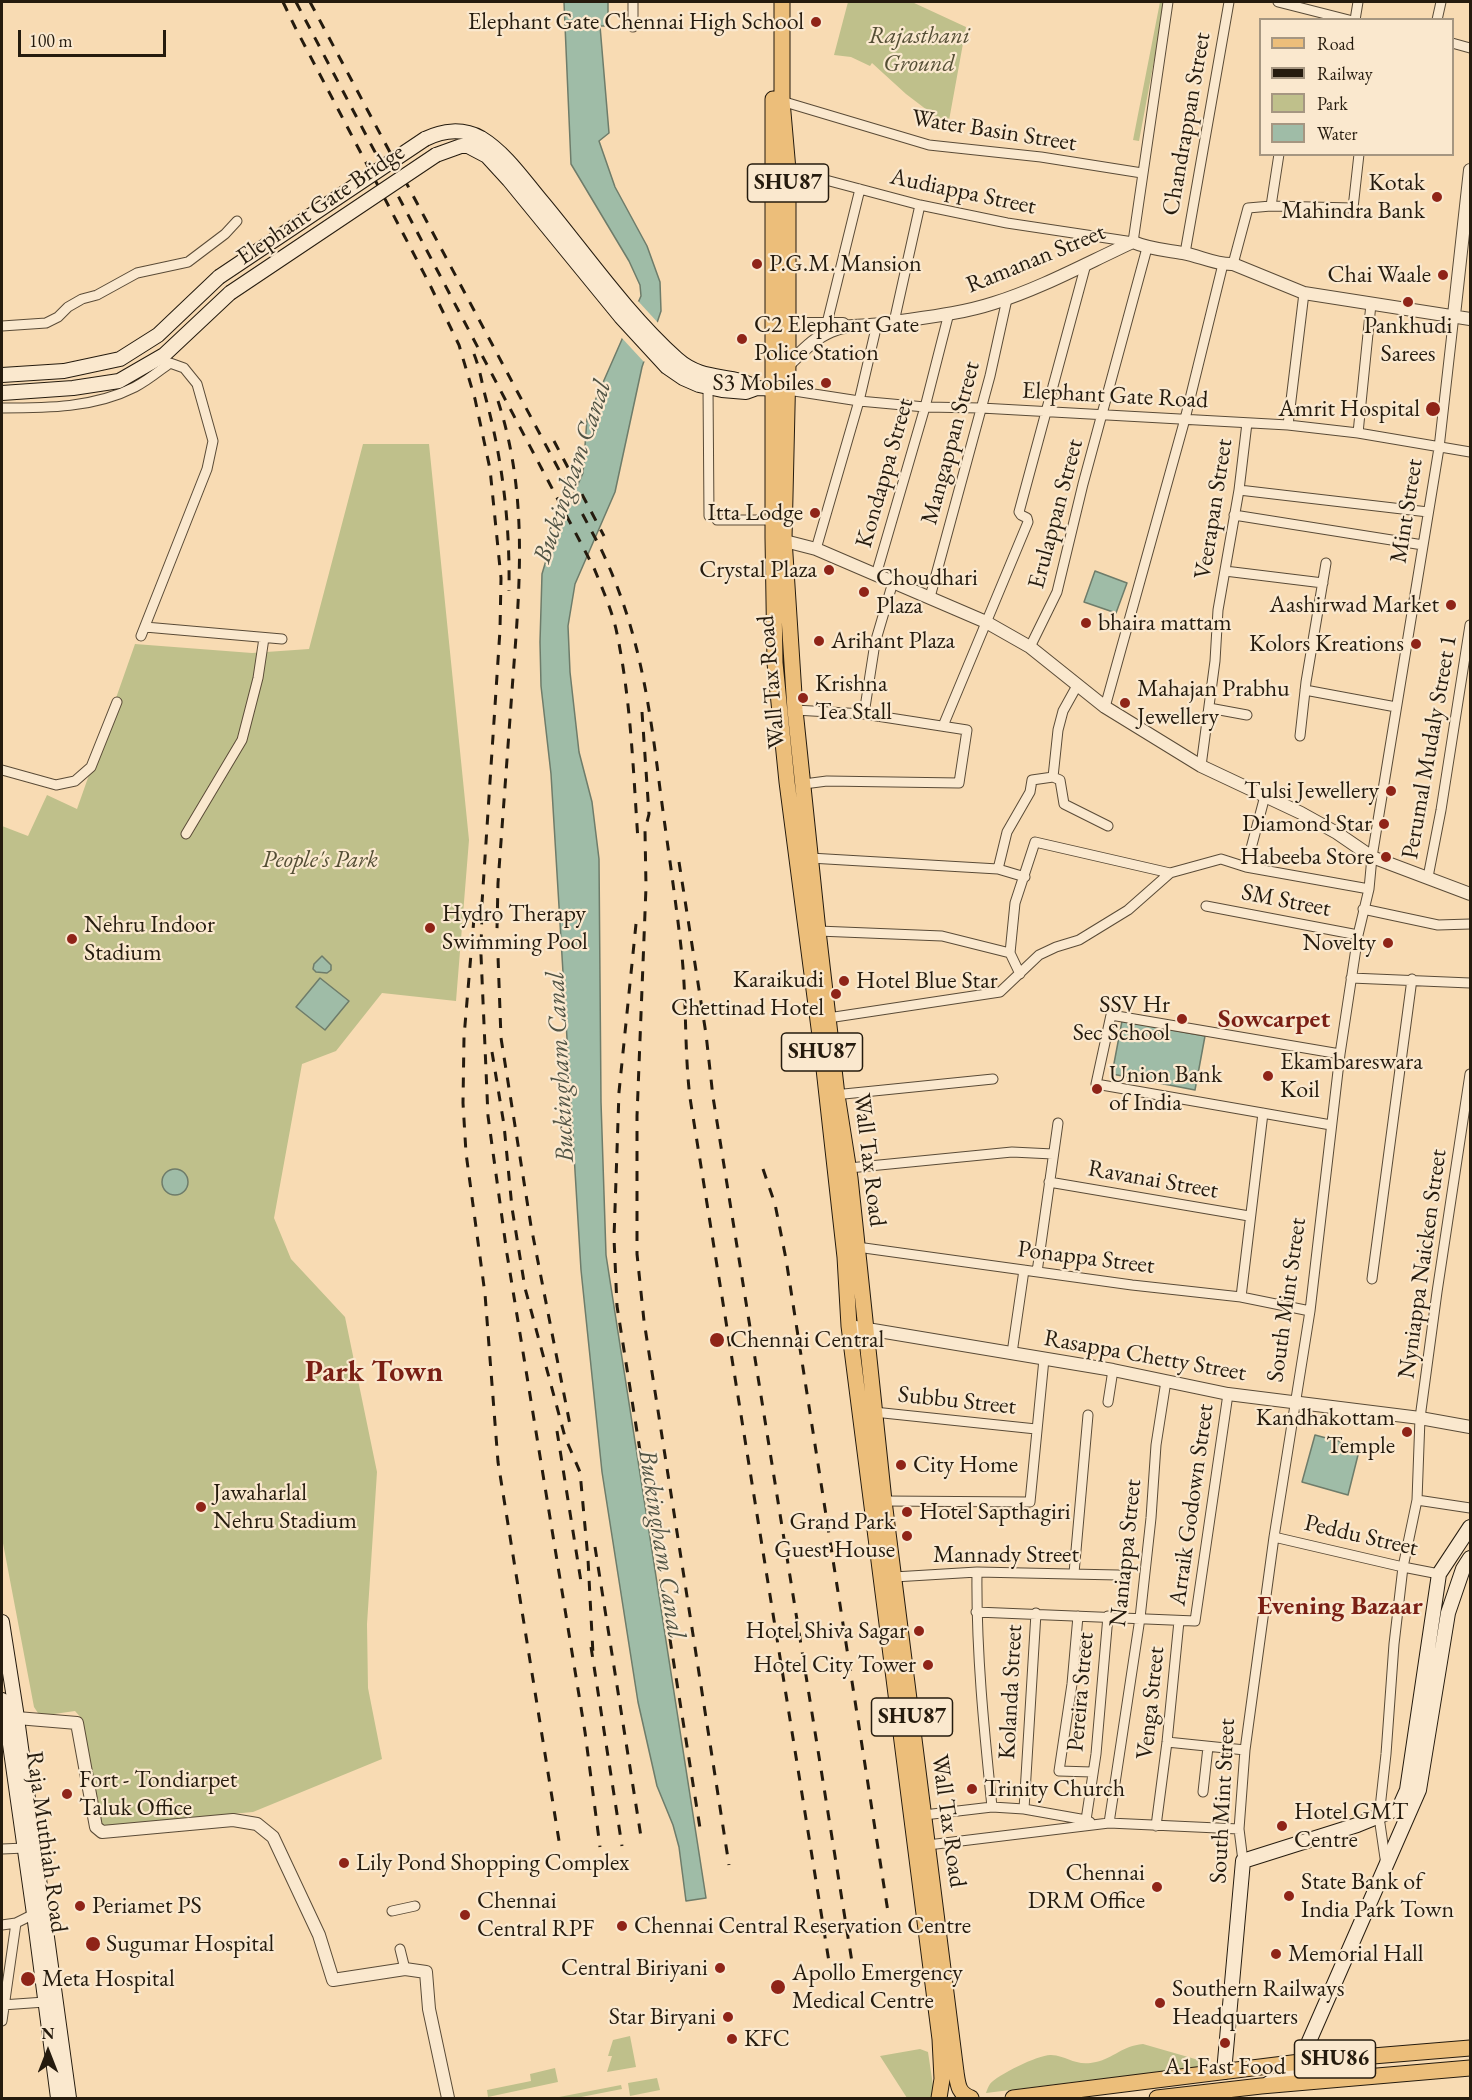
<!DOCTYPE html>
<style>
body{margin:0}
#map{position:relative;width:1472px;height:2100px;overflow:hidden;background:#f8dbb3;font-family:"EB Garamond",serif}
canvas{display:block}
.frame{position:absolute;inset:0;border:3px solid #251b0e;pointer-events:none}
.legend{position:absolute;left:1259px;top:18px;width:195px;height:138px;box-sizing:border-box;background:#fae8ce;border:2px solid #a59681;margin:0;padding:8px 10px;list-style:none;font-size:18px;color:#251b0e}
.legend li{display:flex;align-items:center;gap:12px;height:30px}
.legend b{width:30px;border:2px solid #a59681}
.north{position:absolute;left:18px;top:2022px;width:60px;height:60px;-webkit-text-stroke:4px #fae8ce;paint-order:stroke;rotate:0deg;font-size:16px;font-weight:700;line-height:24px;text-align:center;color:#251b0e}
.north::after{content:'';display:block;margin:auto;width:21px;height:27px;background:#251b0e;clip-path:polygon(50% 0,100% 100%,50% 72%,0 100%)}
.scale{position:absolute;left:18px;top:30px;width:148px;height:27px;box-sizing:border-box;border:3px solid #251b0e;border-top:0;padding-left:8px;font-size:18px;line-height:21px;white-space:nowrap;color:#251b0e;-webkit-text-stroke:4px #fae8ce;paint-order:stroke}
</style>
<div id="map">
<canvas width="1472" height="2100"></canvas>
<div class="frame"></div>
<ul class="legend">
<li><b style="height:8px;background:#ecbe7a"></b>Road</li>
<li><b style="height:8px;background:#251b0e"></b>Railway</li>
<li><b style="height:16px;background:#bfc08b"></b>Park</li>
<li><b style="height:16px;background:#9fbca7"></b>Water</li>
</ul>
<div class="north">N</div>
<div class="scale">100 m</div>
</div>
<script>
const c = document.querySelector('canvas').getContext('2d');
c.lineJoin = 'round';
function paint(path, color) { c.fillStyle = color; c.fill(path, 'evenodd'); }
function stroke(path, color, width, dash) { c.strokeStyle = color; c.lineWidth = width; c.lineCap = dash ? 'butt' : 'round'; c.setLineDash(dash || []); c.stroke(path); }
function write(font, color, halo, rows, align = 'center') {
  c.font = font + ' "EB Garamond",serif'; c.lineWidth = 4.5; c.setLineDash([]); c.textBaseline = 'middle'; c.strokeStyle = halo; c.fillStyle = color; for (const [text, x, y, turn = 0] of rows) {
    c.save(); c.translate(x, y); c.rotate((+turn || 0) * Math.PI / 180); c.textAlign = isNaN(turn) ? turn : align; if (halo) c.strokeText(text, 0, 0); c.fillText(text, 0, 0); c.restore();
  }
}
const green = new Path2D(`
 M 848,2 L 912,2 L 966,27 L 948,126 L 906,94 L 872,63 L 870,66 L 851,57 L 834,55 Z
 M 1160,2 L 1165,2 L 1139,141 L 1133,140 Z
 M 363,444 L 429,444 L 469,840 L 456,1001 L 382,993 L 336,1051 L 302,1064 L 274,1218 L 291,1259 L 345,1317 L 377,1472 L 367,1624 L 368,1688 L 382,1759 L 253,1812 L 99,1826 L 83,1720 L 75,1711 L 40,1716 L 34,1707 L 2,1538 L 2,826 L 28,836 L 47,795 L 77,809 L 135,644 L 252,653 L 309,649 Z
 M 630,2036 L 636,2067 L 607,2072 L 612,2056 L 608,2056 L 613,2040 Z
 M 1143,2044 L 1202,2061 L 1204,2066 L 986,2093 C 987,2090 988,2087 990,2084 C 997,2075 1040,2054 1051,2055 C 1069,2056 1075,2067 1096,2062 C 1114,2058 1122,2046 1143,2044 Z
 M 920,2049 L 928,2052 L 934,2092 L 930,2098 L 907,2098 L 880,2056 Z
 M 555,2068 L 558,2082 L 488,2097 L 487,2090 L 531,2081 L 530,2074 Z
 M 657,2078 L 660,2090 L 630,2096 L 628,2083 Z
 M 621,2085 L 622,2089 L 576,2098 L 554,2098 Z`);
const water = new Path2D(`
 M 564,2 L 608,2 L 608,26 L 600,26 L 609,133 L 599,141 L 615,187 L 647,246 L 660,282 L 661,311 L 642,367 L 615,492 L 575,584 L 568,626 L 570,672 L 579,752 L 592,802 L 599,859 L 601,1102 L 606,1255 L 706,1898 L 686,1901 L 679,1847 L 673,1825 L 657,1786 L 638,1702 L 602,1472 L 581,1270 L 551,774 L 541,686 L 540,642 L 542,574 L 550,547 L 583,473 L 587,419 L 641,296 L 640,285 L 629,261 L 571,164 Z
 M 1095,571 L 1127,583 L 1116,613 L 1084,602 Z
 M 322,956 L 331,965 L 331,970 L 327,973 L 316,972 L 313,969 L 314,964 Z
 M 320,978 L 349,1001 L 325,1030 L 296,1007 Z
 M 1122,1021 L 1205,1036 L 1195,1090 L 1112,1074 Z
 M162 1182a13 13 0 1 1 26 0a13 13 0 1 1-26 0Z
 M 1315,1435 L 1360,1447 L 1348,1495 L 1302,1482 Z`);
const pier = new Path2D(`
 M 638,301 L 660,325 L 649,357 L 644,362 L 620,336 L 634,305 Z`);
const minor = new Path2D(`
 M 633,2 L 633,27
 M 1278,2 L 1349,20
 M 1355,20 L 1358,2
 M 1437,20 L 1441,2
 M 1452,43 L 1470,48
 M 778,100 L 929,145 L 1041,157 L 1142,173
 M 788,170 L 920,205 L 1007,223 L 1133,242 L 1168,2
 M 1271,206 L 1279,154
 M 1185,253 L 1229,2
 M 1233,264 L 1248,208 L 1271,206 L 1353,208 L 1359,154
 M 894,322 L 920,205
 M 827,323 L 860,189
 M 2,326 L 46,323 L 58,317 L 68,307 L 82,299 L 97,295 L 137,273 L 188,262 L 225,234 L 237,221
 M 708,387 L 709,516
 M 788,390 L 859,401 L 925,407 L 981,408 L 1288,425 L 1358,433 L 1470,452
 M 2,408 C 47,408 94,408 135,387 C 147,381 159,371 170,363 L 184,368 L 197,384 L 213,441 L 207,469 L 141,636
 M 1288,425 L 1304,293
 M 1358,433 L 1371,304
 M 1239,490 L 1428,512
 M 1234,515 L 1423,545
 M 717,520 L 773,520
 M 816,549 L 859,401 L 877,324
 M 1225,571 L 1323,583
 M 876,575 L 925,407 L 949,313
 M 930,597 L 990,376 L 1007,299
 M 145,627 L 282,639
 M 1030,647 L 1057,592 L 1083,484 L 1147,248
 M 1305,690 L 1396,707
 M 1105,707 L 1185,419 L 1223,264
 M 1209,708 L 1247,715
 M 795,710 L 864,714 L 967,730 L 959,783 L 827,781 L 804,784
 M 864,714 L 875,643 L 893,582
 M 943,726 L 1028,522 L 1027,518 L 1021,515 L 1019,512 L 1086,264
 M 1300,736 L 1306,682 L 1326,563
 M 1201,766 L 1215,661 L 1218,610 L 1239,490 L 1247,423
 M 2,770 L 56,785 L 75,781 L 91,767 L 117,702
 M 1053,777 L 1060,780 L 1064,804 L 1108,826
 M 186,834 L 242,740 L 258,678 L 264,638
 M 810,858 L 998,869 L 1025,877
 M 1246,867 L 1265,796
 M 998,869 L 1007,832 L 1030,792 L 1032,780 L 1053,777 L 1058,730 L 1063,711 L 1078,684
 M 1428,877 L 1441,810 L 1470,625
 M 1206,906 L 1358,935
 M 1363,909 L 1438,925 L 1470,924
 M 818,931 L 942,936 L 1010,953
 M 1020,974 L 1010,953 L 1015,903 L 1035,842 L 1170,873
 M 1351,978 L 1470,983
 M 828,1018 L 1000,992 L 1039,955 L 1056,947 L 1079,940 L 1128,910 L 1170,873 L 1221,859 L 1246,867 L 1369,889
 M 834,1095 L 993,1079
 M 1331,1125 L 1096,1084 L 1111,1015 L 1340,1054
 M 849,1168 L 1012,1152 L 1053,1154
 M 1049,1182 L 1249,1216
 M 857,1247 L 1132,1285 L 1241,1297 L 1310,1311
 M 1037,1272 L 1058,1123
 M 1372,1279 L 1412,979
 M 1241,1297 L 1263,1113
 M 1012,1353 L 1024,1270
 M 1108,1402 L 1113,1370
 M 874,1412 L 1036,1429
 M 1417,1500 L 1470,1508
 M 884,1501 L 1030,1502 L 1044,1359
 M 1274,1537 L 1403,1567 L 1439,1574
 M 977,1572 C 976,1651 984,1729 992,1807
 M 1074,1573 L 1088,1415
 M 894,1577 L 977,1572 L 1118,1575
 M 976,1612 L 1195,1621 L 1228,1394
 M 1078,1616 L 1072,1684 L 1059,1771 L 1092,1772
 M 1167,1742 L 1245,1750
 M 1203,1792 L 1208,1747
 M 1024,1809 L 1036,1613
 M 924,1815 L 992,1807 L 1024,1809 L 1086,1820 L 1090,1822
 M 1086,1820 L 1096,1754 L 1108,1616
 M 1109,1823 L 1140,1618 L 1151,1518 L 1156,1445 L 1166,1381
 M 1156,1826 L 1167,1742 L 1179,1621
 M 928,1845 L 1109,1823 L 1239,1829
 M 2,1849 L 25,1848
 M 1243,1861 L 1239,1829 L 1245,1750 L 1274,1537 L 1310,1311 L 1340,1054 L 1358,935 L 1369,889 L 1372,857 L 1439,448 L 1454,315
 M 1386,1865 L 1379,1817 L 1386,1754 L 1394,1644 L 1403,1567 L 1417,1500 L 1420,1418 L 1437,1292 L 1470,1074
 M 392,1911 L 415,1906
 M 2,1925 L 16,1923 L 34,1914
 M 400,1949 L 405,1969
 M 2,2005 L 45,2002
 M 2,2021 L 16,1923`);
const tertiary = new Path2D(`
 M 1454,315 L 1470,170
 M 787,324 L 843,324
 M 788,365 C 801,353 814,338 831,331 C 851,323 861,327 881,324 C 918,318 957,315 994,303 C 1042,288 1087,263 1133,242 C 1149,249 1165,250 1183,253 C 1200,256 1216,265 1233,264 L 1304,293 L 1470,319
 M 777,539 L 816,549 L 986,622 L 1030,647 L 1105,707 L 1201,766 L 1301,813 L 1337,833 L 1372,857 L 1470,894
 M 849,1326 L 1113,1370 L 1228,1394 L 1420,1418 L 1470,1427
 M 17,1718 L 77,1723 L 96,1827 L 102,1832 L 233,1820 L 257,1824 L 273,1837 L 319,1935 L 333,1980 L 405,1969 L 426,1972 L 429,2009 L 448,2098`);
const secondary = new Path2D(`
 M 425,139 C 443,130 463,128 481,138 C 507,154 525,182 544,204 C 587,256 627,314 677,359 C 704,383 731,372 757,388
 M 436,155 L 461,146 L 468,146 L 487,156 L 509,180 L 621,317 L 667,367 L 683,378 L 699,385 L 722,390 L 746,392 L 757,388 L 782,389
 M 2,375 L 64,371 L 120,359 L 158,335 L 219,277
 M 2,393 L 73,388 L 119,381 L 164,355 L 230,293
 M 2,1622 L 16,1711 L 69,2098
 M 2,1700 L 8,1730 L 34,1914 L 58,2098
 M 1224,2072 L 1243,1861 L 1357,1825 L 1399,1808 L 1407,1790 L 1439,1574 L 1470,1527
 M 1269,2083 L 1289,2075 L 1300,2062 L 1419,1790 L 1448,1613 L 1463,1569 L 1470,1558`);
const primary = new Path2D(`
 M 782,2 L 782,101 L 788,170 L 788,365 L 784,539 L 795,710 L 818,931 L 837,1095 L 850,1178 L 884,1501 L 956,2072 C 958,2085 958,2093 971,2098
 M 773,99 L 773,538 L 775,663 L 787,782 L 822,1051 L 845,1257 L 849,1326 L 940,2039 L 942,2079 L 939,2098
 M 1013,2098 L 1300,2062 L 1470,2048
 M 1157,2098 L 1261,2086 L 1470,2068`);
const rail = new Path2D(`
 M 283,2 L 295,27 L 430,285 L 459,345 L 475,399 L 490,469 L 501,578 L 500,630 L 482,903 L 481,955 L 488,1116 L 507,1254 L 585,1732 L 600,1847
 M 296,2 L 594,568 C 602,588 611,608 616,629 C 631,698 633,769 638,840
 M 310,2 L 600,547 C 639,628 649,701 660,789 C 667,842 675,894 681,947 C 687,997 684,1048 690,1098 L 830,1968
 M 474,354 C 480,369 482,384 486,399 C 503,462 510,525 509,591
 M 498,401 C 528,493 520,583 513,677 C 508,746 503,814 498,883 L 497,929 L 501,1038 L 531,1226 L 571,1430
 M 554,441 L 604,536
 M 642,712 L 649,814 L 645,830 L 646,887 L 637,1116 L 637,1254 L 644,1321 L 729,1865
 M 679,862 L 706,1034 L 713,1097 L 852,1962
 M 474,918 L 464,1037 L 463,1103 L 466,1153 L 485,1294 L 498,1462 L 560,1847
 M 636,924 L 619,1092 L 614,1238 L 617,1306 L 700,1828
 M 492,1052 L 504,1125 L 512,1208 L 525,1288 L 565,1437 L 580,1472 L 588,1559 L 593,1654
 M 763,1169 L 775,1204 L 786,1259 L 888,1912
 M 557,1431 L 582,1588
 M 595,1547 L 642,1843
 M 591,1647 L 622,1846`);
const secondaryBridge = new Path2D(`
 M 219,277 L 425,139
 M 230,293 L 436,155`);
const markers = [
 [816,22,6,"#8f2418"],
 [1437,197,6,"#8f2418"],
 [757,264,6,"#8f2418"],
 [1443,275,6,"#8f2418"],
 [1408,302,6,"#8f2418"],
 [742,339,6,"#8f2418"],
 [826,383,6,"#8f2418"],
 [1433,409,8,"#8f2418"],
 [815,513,6,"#8f2418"],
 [829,570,6,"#8f2418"],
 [864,592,6,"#8f2418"],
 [1451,605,6,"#8f2418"],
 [1086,623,6,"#8f2418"],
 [819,641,6,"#8f2418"],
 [1416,644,6,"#8f2418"],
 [803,698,6,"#8f2418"],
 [1125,703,6,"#8f2418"],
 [1391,791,6,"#8f2418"],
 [1384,824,6,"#8f2418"],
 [1386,857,6,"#8f2418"],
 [430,928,6,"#8f2418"],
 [72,939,6,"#8f2418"],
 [1388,943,6,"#8f2418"],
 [844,981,6,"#8f2418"],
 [836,994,6,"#8f2418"],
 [1182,1019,6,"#8f2418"],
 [1268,1076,6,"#8f2418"],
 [1097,1089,6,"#8f2418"],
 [717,1340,8,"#8f2418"],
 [1407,1432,6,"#8f2418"],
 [901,1465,6,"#8f2418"],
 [201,1507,6,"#8f2418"],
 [907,1512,6,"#8f2418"],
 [907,1536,6,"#8f2418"],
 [919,1631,6,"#8f2418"],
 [928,1665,6,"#8f2418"],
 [972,1789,6,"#8f2418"],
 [67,1794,6,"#8f2418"],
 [1282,1826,6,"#8f2418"],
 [344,1863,6,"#8f2418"],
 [1157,1887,6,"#8f2418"],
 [1289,1896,6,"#8f2418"],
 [80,1906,6,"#8f2418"],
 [465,1915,6,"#8f2418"],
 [622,1926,6,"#8f2418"],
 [93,1944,8,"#8f2418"],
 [1276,1954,6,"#8f2418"],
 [720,1968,6,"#8f2418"],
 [28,1979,8,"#8f2418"],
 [778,1987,8,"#8f2418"],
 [1160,2003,6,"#8f2418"],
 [728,2017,6,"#8f2418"],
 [732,2039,6,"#8f2418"],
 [1225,2043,6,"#8f2418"]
];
const shields = [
 [788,183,81],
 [822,1052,81],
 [912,1717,81],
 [1335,2059,81]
];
const shieldNames = [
 ["SHU87",788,183],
 ["SHU87",822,1052],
 ["SHU87",912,1717],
 ["SHU86",1335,2059]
];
const poiNames = [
 ["Elephant Gate Chennai High School",804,22,"right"],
 ["Kotak",1425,183,"right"],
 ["Mahindra Bank",1425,211,"right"],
 ["P.G.M. Mansion",769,264],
 ["Chai Waale",1431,275,"right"],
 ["C2 Elephant Gate",754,325],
 ["Police Station",754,353],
 ["Pankhudi",1408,326,"center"],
 ["Sarees",1408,354,"center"],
 ["S3 Mobiles",814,383,"right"],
 ["Amrit Hospital",1420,409,"right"],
 ["Itta Lodge",803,513,"right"],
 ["Crystal Plaza",817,570,"right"],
 ["Choudhari",876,578],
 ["Plaza",876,606],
 ["Aashirwad Market",1439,605,"right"],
 ["bhaira mattam",1098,623],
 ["Arihant Plaza",831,641],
 ["Kolors Kreations",1404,644,"right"],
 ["Krishna",815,684],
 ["Tea Stall",815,712],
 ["Mahajan Prabhu",1137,689],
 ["Jewellery",1137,717],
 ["Tulsi Jewellery",1379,791,"right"],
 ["Diamond Star",1372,824,"right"],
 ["Habeeba Store",1374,857,"right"],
 ["Hydro Therapy",442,914],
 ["Swimming Pool",442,942],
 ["Nehru Indoor",84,925],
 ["Stadium",84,953],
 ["Novelty",1376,943,"right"],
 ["Karaikudi",824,980,"right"],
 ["Chettinad Hotel",824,1008,"right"],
 ["Hotel Blue Star",856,981],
 ["SSV Hr",1170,1005,"right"],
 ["Sec School",1170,1033,"right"],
 ["Ekambareswara",1280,1062],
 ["Koil",1280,1090],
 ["Union Bank",1109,1075],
 ["of India",1109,1103],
 ["Chennai Central",730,1340],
 ["Kandhakottam",1395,1418,"right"],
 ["Temple",1395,1446,"right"],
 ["City Home",913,1465],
 ["Jawaharlal",213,1493],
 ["Nehru Stadium",213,1521],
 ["Hotel Sapthagiri",919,1512],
 ["Grand Park",895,1522,"right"],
 ["Guest House",895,1550,"right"],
 ["Hotel Shiva Sagar",907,1631,"right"],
 ["Hotel City Tower",916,1665,"right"],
 ["Fort - Tondiarpet",79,1780],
 ["Taluk Office",79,1808],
 ["Trinity Church",984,1789],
 ["Hotel GMT",1294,1812],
 ["Centre",1294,1840],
 ["Lily Pond Shopping Complex",356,1863],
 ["Chennai",1145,1873,"right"],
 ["DRM Office",1145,1901,"right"],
 ["State Bank of",1301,1882],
 ["India Park Town",1301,1910],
 ["Chennai",477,1901],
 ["Central RPF",477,1929],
 ["Periamet PS",92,1906],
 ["Chennai Central Reservation Centre",634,1926],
 ["Sugumar Hospital",106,1944],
 ["Memorial Hall",1288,1954],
 ["Central Biriyani",708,1968,"right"],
 ["Apollo Emergency",792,1973],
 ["Medical Centre",792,2001],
 ["Meta Hospital",42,1979],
 ["Southern Railways",1172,1989],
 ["Headquarters",1172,2017],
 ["Star Biryani",716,2017,"right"],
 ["KFC",744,2039],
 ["A1 Fast Food",1225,2067,"center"]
];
const parkNames = [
 ["Rajasthani",919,36],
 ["Ground",919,64],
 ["People's Park",320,860]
];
const streetNames = [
 ["Chandrappan Street",1187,124,-80],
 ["Water Basin Street",994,131,9],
 ["Audiappa Street",963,192,12],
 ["Elephant Gate Bridge",321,205,-34],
 ["Ramanan Street",1036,259,-22],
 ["Elephant Gate Road",1115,396,3],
 ["Mangappan Street",951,443,-75],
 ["Kondappa Street",885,473,-74],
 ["Veerapan Street",1214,509,-81],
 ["Mint Street",1407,511,-81],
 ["Erulappan Street",1056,514,-75],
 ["Wall Tax Road",772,682,-95],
 ["Perumal Mudaly Street 1",1430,747,-80],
 ["SM Street",1286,901,11],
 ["Wall Tax Road",869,1160,83],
 ["Ravanai Street",1153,1180,10],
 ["Ponappa Street",1086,1258,7],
 ["Nyniappa Naicken Street",1423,1264,-82],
 ["South Mint Street",1287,1300,-82],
 ["Rasappa Chetty Street",1145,1356,10],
 ["Subbu Street",957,1401,6],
 ["Arraik Godown Street",1192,1505,-82],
 ["Peddu Street",1361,1536,13],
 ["Naniappa Street",1126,1553,-84],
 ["Mannady Street",1006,1555],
 ["Kolanda Street",1011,1692,-87],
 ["Pereira Street",1081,1692,-85],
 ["Venga Street",1151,1703,-84],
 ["South Mint Street",1223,1801,-87],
 ["Wall Tax Road",948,1821,82],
 ["Raja Muthiah Road",46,1842,82]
];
const waterNames = [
 ["Buckingham Canal",573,472,-71],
 ["Buckingham Canal",561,1067,-93],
 ["Buckingham Canal",661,1544,81]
];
const neighbourhoodNames = [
 ["Sowcarpet",1274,1020],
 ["Evening Bazaar",1340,1607]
];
const districtNames = [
 ["Park Town",374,1373]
];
paint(green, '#bfc08b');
paint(water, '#9fbca7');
stroke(water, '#6e7c6a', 1.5);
paint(pier, '#f8dbb3');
stroke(minor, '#5a4b37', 11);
stroke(tertiary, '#5a4b37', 14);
stroke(secondary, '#251b0e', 16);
stroke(primary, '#251b0e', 17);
stroke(minor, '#fae8ce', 9);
stroke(tertiary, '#fae8ce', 12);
stroke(secondary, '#fae8ce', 14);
stroke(primary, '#ecbe7a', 15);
stroke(rail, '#251b0e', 3, [10, 10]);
stroke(secondaryBridge, '#251b0e', 16, []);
stroke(secondaryBridge, '#fae8ce', 14);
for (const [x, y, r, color] of markers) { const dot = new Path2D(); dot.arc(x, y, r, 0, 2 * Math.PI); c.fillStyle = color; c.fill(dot); stroke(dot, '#fae8ce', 2); }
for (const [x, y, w] of shields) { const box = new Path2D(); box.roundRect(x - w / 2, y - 19, w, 38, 4.5); c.fillStyle = '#fae8ce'; c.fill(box); stroke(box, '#251b0e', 1.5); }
write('bold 22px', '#251b0e', null, shieldNames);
write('24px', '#251b0e', '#fae8ce', poiNames, 'left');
write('italic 24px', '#534d34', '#fae8ce', parkNames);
write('24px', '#251b0e', '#fae8ce', streetNames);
write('italic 26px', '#505344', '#fae8ce', waterNames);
write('bold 26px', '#7a1f14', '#fae8ce', neighbourhoodNames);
write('bold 30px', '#7a1f14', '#fae8ce', districtNames);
</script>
